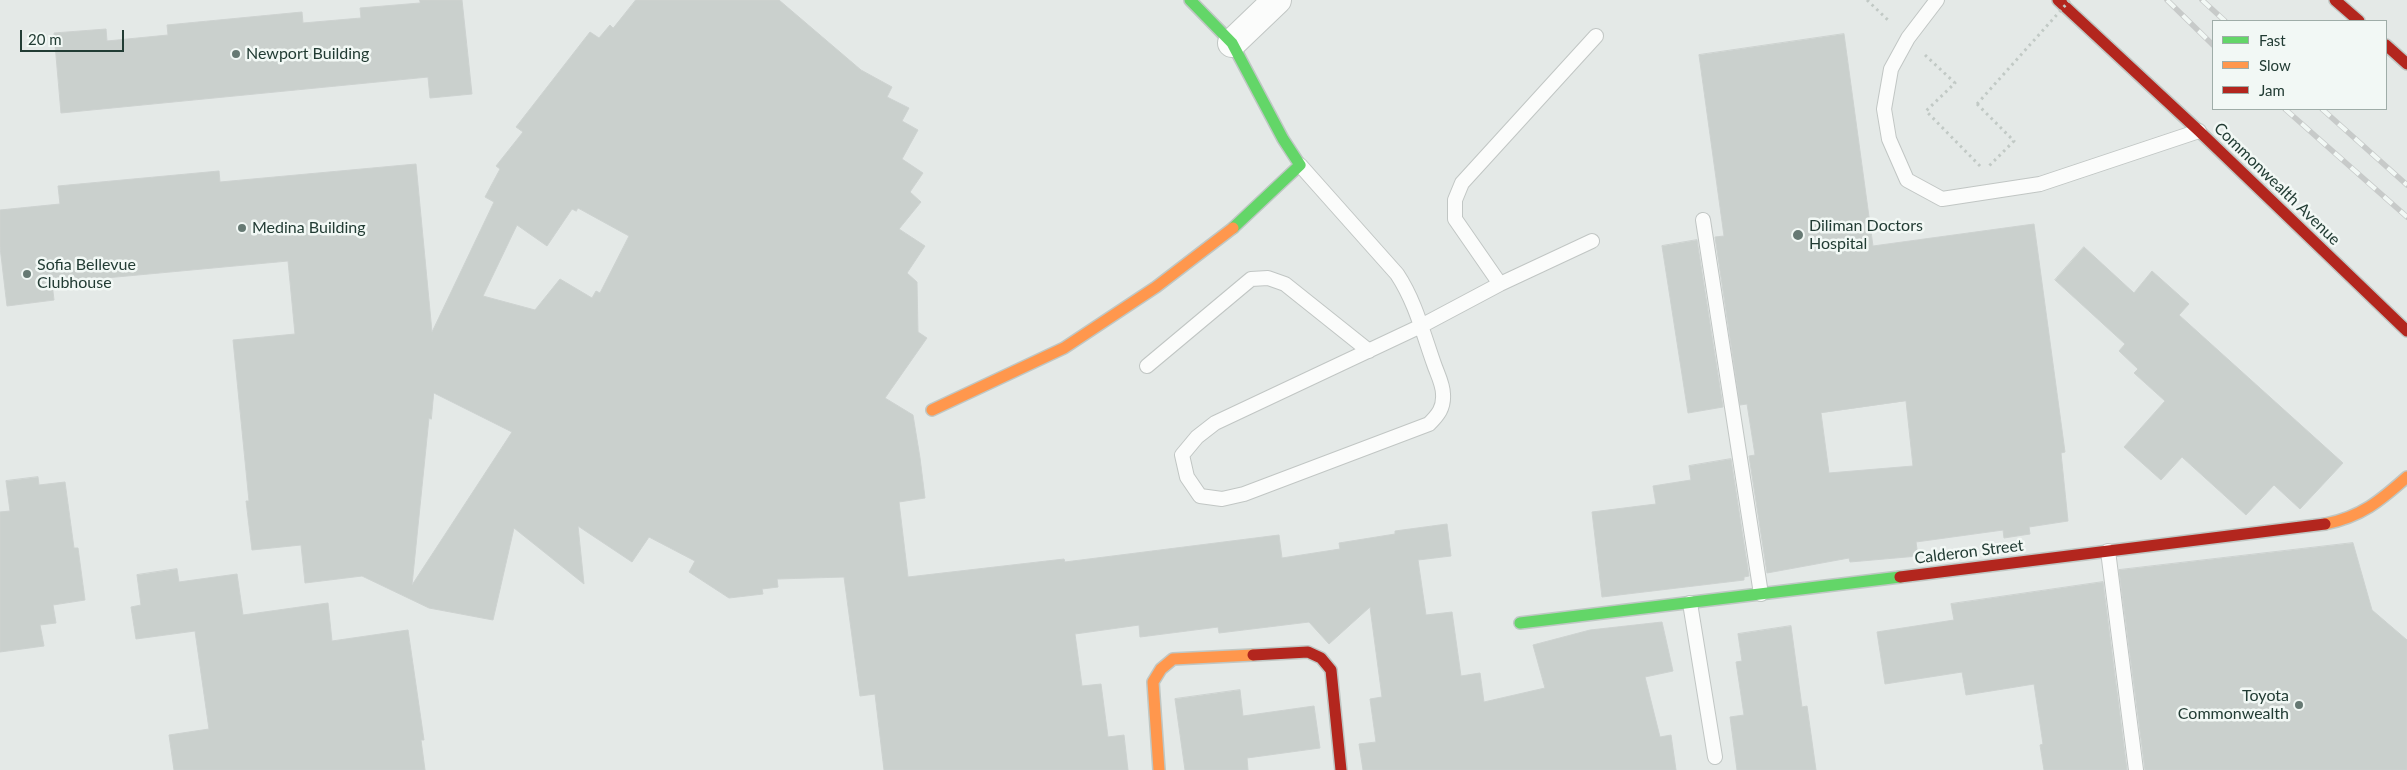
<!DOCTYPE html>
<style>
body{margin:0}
#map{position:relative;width:2407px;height:770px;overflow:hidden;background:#e4e9e7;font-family:Lato,sans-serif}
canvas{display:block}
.legend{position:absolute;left:2212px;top:20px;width:175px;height:90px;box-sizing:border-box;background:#f2f8f5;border:1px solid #9fada8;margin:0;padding:6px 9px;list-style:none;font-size:15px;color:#223c34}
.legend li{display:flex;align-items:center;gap:10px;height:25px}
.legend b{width:25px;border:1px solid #9fada8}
.scale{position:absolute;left:20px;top:30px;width:104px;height:22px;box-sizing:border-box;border:2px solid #223c34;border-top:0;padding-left:6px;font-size:15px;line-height:18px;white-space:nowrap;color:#223c34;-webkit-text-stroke:4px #f2f8f5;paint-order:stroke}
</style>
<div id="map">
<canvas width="2407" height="770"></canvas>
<ul class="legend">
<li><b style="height:6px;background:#63d668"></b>Fast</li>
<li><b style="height:6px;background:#ff974d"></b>Slow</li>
<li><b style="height:6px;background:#b3261e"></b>Jam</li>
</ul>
<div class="scale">20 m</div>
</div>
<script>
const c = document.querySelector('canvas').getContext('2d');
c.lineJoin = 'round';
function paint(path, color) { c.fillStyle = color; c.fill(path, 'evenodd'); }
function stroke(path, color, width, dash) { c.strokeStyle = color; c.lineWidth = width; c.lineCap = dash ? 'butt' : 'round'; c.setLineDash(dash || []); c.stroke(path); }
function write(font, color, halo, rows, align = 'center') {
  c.font = font + ' Lato,sans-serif'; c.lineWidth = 5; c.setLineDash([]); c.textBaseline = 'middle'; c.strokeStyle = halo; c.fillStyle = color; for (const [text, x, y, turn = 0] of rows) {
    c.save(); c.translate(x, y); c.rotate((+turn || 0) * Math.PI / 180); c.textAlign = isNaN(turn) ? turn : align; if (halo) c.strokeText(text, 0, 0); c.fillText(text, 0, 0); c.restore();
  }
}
const building = new Path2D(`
 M 420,0 L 462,0 L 472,94 L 430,98 L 428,77 L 61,113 L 54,33 L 106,29 L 107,41 L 168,35 L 167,25 L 302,12 L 303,23 L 361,18 L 360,8 L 420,3 Z
 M 636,0 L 779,0 L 861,70 L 892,87 L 887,97 L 909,108 L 902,121 L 918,130 L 902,159 L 923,173 L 910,192 L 921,202 L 899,229 L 925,246 L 907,273 L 917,282 L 918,332 L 927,338 L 885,398 L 913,415 L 920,458 L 925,498 L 899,502 L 908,577 L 1064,559 L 1065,562 L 1279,535 L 1282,558 L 1340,549 L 1339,543 L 1395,534 L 1395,531 L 1447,524 L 1451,556 L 1418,560 L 1426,615 L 1452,612 L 1461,676 L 1480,673 L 1484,702 L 1545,688 L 1533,645 L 1590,630 L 1662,622 L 1673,671 L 1645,677 L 1660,737 L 1671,735 L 1676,770 L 1363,770 L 1359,744 L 1376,742 L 1370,699 L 1382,697 L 1370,607 L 1329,644 L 1309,622 L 1219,633 L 1218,627 L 1140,637 L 1139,625 L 1075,634 L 1082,686 L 1101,684 L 1108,737 L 1124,735 L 1128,770 L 884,770 L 875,694 L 860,696 L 844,577 L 777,579 L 778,587 L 762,589 L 763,594 L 729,598 L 689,572 L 695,561 L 649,537 L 632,562 L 578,526 L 584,584 L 514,528 L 493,620 L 429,608 L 362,576 L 305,583 L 301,545 L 252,550 L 246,501 L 249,501 L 233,340 L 295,334 L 288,261 L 52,283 L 54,300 L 7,306 L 0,247 L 0,210 L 60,204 L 58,186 L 219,171 L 220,182 L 416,164 L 432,332 L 494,202 L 485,197 L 500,169 L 496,166 L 523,132 L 516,127 L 590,32 L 599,38 L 610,25 L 613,28 ZM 578,208 L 629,236 L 600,293 L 596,291 L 592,298 L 560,279 L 535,310 L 483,296 L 517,225 L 547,246 L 572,209 L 576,211 ZM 434,393 L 512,432 L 412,585 L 429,418 L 431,419 Z
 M 1844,34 L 1873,246 L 2034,224 L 2065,452 L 2061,453 L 2068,521 L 2029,527 L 2030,534 L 2004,538 L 2003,530 L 1916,542 L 1918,556 L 1850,562 L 1849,558 L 1767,573 L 1749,456 L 1755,455 L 1747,404 L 1740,405 L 1715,237 L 1724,236 L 1699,55 ZM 1906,401 L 1913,466 L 1829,473 L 1821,413 Z
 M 1697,240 L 1723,407 L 1688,413 L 1662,246 Z
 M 2084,247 L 2134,293 L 2152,271 L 2189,304 L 2179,315 L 2343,463 L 2300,509 L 2274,485 L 2246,515 L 2182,457 L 2161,480 L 2124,447 L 2165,401 L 2134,373 L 2138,369 L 2119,351 L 2125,344 L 2055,280 Z
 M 1731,459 L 1749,576 L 1744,577 L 1744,580 L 1602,597 L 1592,512 L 1656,504 L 1653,486 L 1691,480 L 1689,466 Z
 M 38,477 L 39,485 L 65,482 L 74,548 L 78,548 L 85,600 L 53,605 L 56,623 L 40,625 L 44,646 L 0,652 L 0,512 L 10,511 L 6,481 Z
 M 2353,543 L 2372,610 L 2407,640 L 2407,770 L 2145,770 L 2119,570 Z
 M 177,569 L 179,582 L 237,574 L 243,615 L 328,603 L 332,641 L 408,630 L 424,740 L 421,740 L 425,770 L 174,770 L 169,735 L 209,729 L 195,631 L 136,639 L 131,607 L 141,605 L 137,575 Z
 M 2103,582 L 2127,770 L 2044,770 L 2040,745 L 2043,744 L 2034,684 L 1966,695 L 1962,672 L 1885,684 L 1877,632 L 1954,620 L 1951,604 Z
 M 1791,626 L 1802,707 L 1807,706 L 1816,770 L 1737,770 L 1730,717 L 1744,715 L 1736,662 L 1742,661 L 1738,634 Z
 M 1240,690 L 1243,716 L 1314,706 L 1320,748 L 1247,758 L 1248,770 L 1185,770 L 1175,699 Z`);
const path = new Path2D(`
 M 1867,0 L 1890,22
 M 1925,55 L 1955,83 L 1926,111 L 1981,167
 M 1977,104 L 2014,141 L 1988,167`);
const lane = new Path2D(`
 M 1937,0 L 1908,38 L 1891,69 L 1884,109 L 1889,139 L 1907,180 L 1942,199 L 2040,184 L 2199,131
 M 1300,165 L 1397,274 C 1415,301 1423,333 1434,364 C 1437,373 1443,384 1443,394 C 1444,408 1438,415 1429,424 L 1244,494 L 1222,499 L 1200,496 L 1187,477 L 1182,455 L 1197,437 L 1215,423 L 1421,326 L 1500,284 L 1592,241
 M 1703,220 L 1761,594
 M 1500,284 L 1455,219 L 1455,200 L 1462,183 L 1596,36
 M 1147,366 L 1251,279 L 1268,278 L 1285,284 L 1369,351
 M 2108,551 L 2136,770
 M 1690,603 L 1715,757`);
const street = new Path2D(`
 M 1232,43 L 1277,0`);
const fast = new Path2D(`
 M 1190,0 L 1232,43 L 1283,139 L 1300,165 L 1233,228
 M 1520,623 L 1900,577`);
const slow = new Path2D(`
 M 932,410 L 1064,348 L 1156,287 L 1233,228
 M 2325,524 C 2361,517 2380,501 2407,477
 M 1159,770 L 1153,682 L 1161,669 L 1173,659 L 1253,655`);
const jam = new Path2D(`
 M 2058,0 L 2199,131 L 2407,331
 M 2335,0 L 2359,21
 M 2386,45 L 2407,64
 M 1900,577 L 2325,524
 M 1253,655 L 1308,652 L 1321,658 L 1331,670 L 1341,770`);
const rail = new Path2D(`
 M 2167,0 L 2213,45
 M 2202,0 L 2225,21
 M 2285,109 L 2407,217
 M 2322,109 L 2407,185`);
const pathBridge = new Path2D(`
 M 1977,104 L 2070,0`);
const markers = [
 [236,54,5,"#667973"],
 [242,228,5,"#667973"],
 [1798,235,6,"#667973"],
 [27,274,5,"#667973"],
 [2299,705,5,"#667973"]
];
const poiNames = [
 ["Newport Building",246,54],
 ["Diliman Doctors",1809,226],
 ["Hospital",1809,244],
 ["Medina Building",252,228],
 ["Sofia Bellevue",37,265],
 ["Clubhouse",37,283],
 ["Toyota",2289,696,"right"],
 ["Commonwealth",2289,714,"right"]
];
const streetNames = [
 ["Commonwealth Avenue",2277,184,44],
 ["Calderon Street",1969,552,-7]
];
paint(building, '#cad0cd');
stroke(building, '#cdd2d0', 1);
stroke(lane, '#c1c6c4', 16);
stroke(street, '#c1c6c4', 30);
stroke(fast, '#bfc7c4', 14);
stroke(slow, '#bfc7c4', 14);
stroke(jam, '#bfc7c4', 14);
stroke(path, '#c1c9c5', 3, [2.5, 4]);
stroke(lane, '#fbfcfb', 14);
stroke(street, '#fbfcfb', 28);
stroke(fast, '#63d668', 11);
stroke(slow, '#ff974d', 11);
stroke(jam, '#b3261e', 11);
stroke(rail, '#c7cac9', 5.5);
stroke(rail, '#f2f8f5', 4, [11]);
stroke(pathBridge, '#c1c9c5', 3, [2.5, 4]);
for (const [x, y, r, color] of markers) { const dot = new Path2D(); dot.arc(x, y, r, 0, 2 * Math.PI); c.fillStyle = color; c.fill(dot); stroke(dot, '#f2f8f5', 2); }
write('16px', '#223c34', '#f2f8f5', poiNames, 'left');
write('16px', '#223c34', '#f2f8f5', streetNames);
</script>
